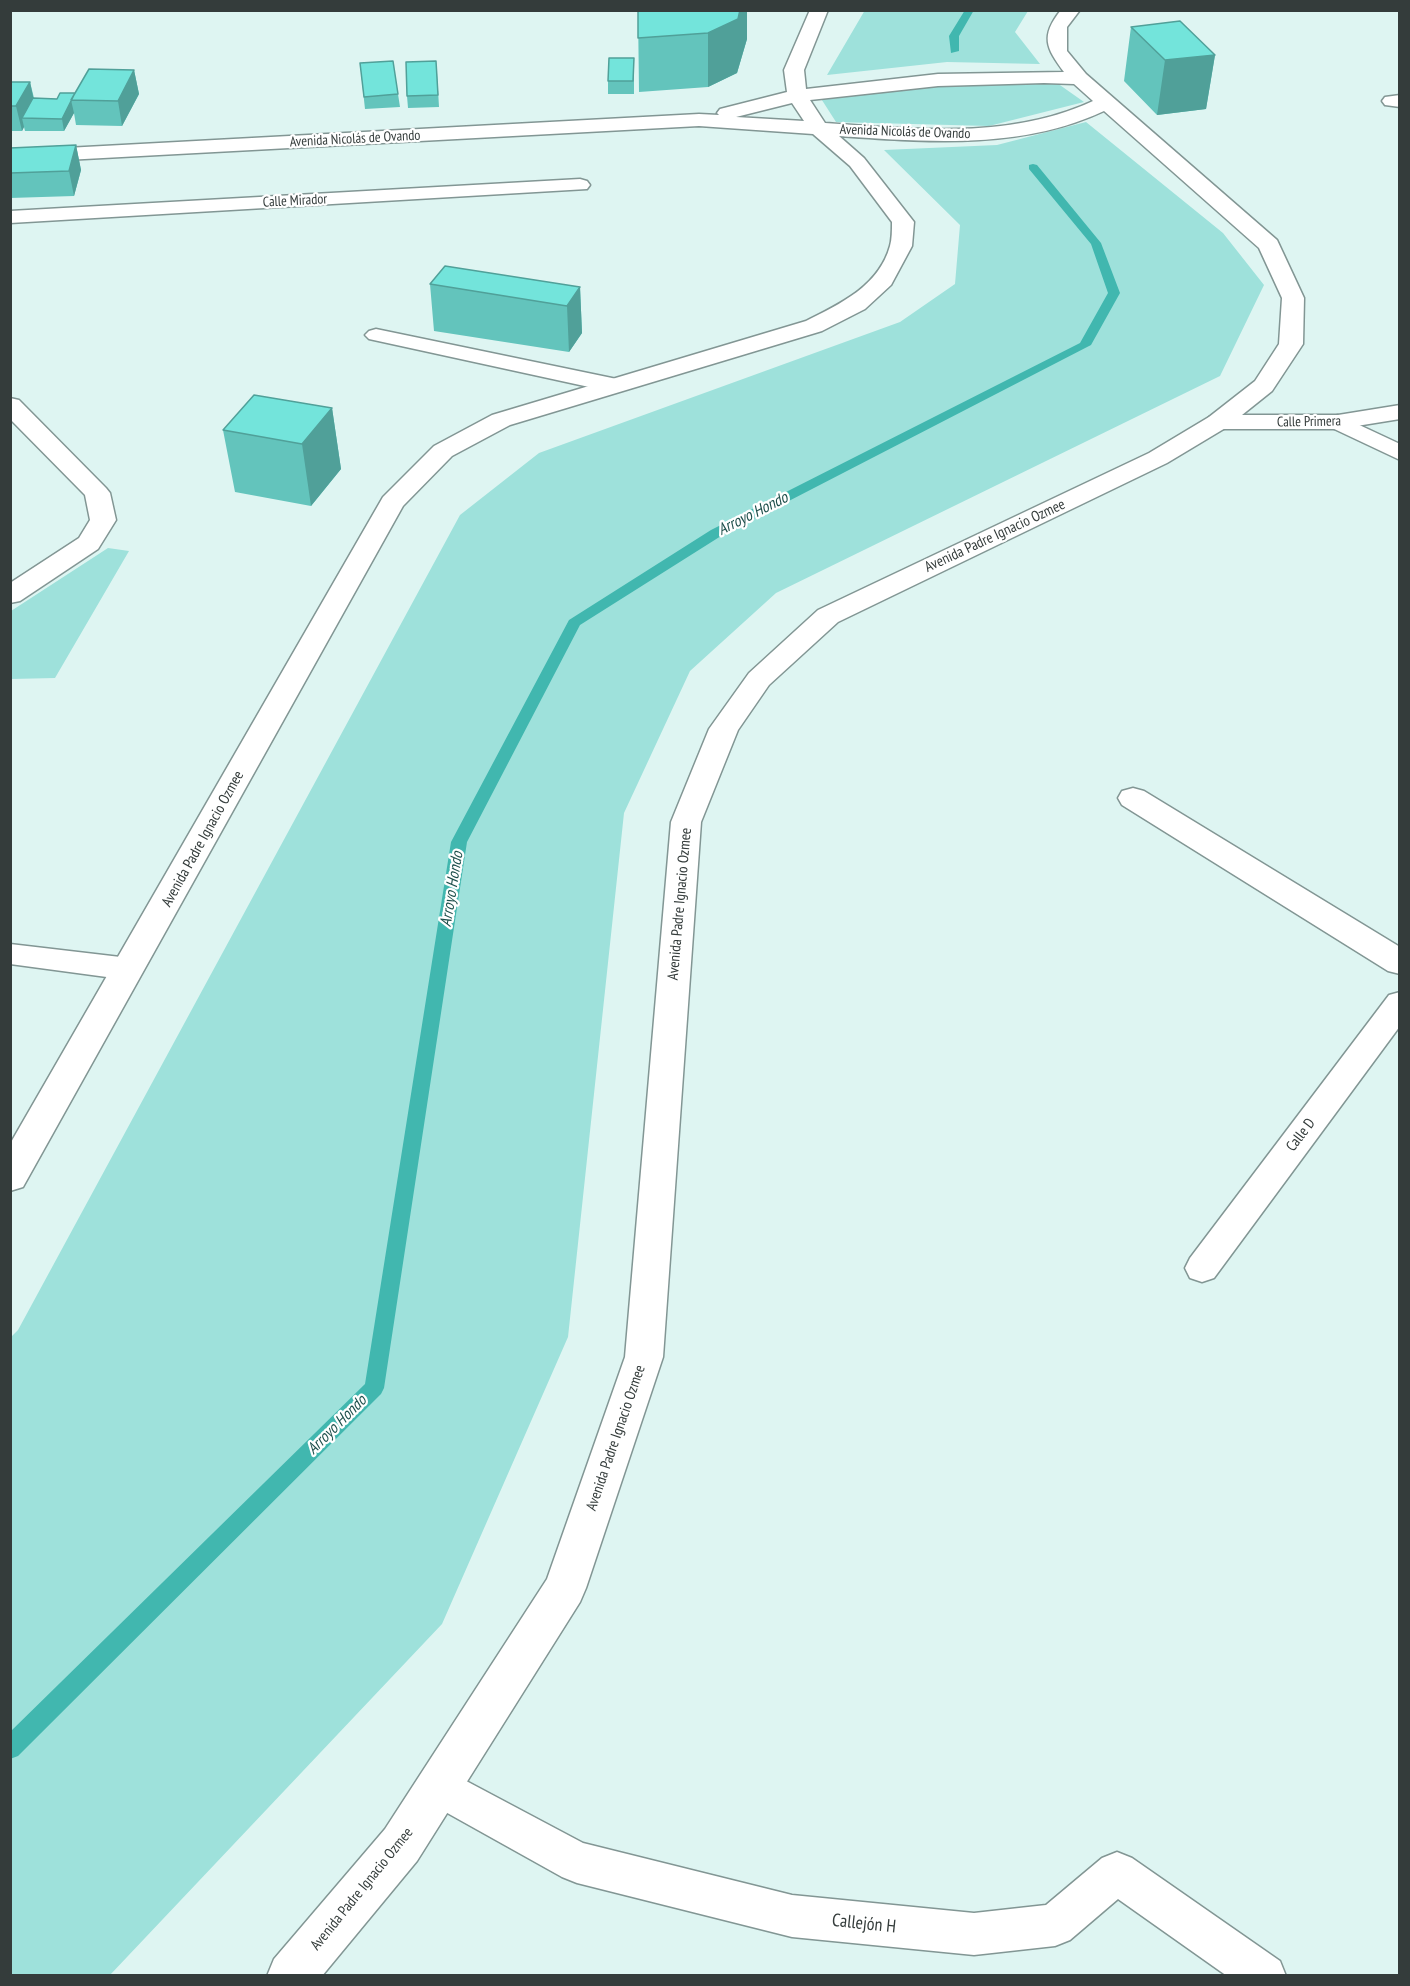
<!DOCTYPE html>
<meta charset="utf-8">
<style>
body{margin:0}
#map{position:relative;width:1410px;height:1986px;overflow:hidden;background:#def5f2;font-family:"PT Sans Narrow",sans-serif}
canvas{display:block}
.frame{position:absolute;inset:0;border:12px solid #343c3b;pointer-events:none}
</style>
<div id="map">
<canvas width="1410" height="1986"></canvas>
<div class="frame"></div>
</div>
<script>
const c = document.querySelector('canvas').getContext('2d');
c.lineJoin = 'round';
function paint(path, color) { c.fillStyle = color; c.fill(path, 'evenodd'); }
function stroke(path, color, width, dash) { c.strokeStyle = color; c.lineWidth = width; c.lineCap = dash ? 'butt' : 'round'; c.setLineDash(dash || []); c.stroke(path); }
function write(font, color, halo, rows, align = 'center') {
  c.font = font + ' "PT Sans Narrow",sans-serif'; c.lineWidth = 4.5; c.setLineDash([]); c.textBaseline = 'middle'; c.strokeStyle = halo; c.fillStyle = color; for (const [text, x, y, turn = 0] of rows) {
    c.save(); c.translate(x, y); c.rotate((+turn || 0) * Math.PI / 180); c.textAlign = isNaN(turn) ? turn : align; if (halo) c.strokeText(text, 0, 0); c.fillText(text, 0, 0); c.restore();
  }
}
const green = new Path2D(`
 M 865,10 L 1028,11 L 1015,32 L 1040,64 L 947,62 L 827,75 Z
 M 934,82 L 1057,83 L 1084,102 L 989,126 L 836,122 L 820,97 Z
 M 1086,122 L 1223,233 L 1264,285 L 1220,376 L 776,593 L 690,671 L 624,813 L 568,1337 L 442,1624 L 110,1975 L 11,1975 L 11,1337 L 18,1330 L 460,515 L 539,453 L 900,322 L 955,284 L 960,225 L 884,150 L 997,145 Z
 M 108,548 L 129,551 L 55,678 L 11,679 L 11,611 Z`);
const stream = new Path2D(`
 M 965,10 L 974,10 L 959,36 L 959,51 L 951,53 L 949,36 Z
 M 1033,164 L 1037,165 L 1101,243 L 1120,293 L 1091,345 L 721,536 L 580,625 L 467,842 L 384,1388 L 381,1394 L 18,1756 L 10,1759 L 10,1732 L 365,1384 L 451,842 L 569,620 L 711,530 L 1080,343 L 1108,293 L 1091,244 L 1029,169 L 1029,165 Z`);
const service = new Path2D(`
 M 376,329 L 612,378 L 620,380 L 623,385 L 620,390 L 612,392 L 369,339 L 365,335 L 369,331 Z
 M 1338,415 L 1400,444 L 1400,460 L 1330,427 L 1327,422 L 1330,417 Z
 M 10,944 L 129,958 L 139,962 L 144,969 L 139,976 L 129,980 L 10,964 Z
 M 1400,992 L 1400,1026 L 1214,1278 L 1202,1282 L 1190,1278 L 1185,1268 L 1190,1258 L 1389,995 Z
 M 438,1766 L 583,1843 L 792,1895 L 974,1913 L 1046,1905 L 1102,1858 L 1117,1852 L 1132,1858 L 1280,1961 L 1286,1976 L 1227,1976 L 1118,1899 L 1070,1940 L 1055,1946 L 974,1955 L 792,1937 L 577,1883 L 562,1877 L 424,1800 L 418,1786 L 424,1772 Z`);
const minor = new Path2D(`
 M 1400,95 L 1400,107 L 1385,105 L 1382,101 L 1385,97 Z
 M 580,179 L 587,181 L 590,185 L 587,189 L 10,223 L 10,211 Z
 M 10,398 L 19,400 L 106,488 L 110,493 L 116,520 L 98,549 L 20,601 L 10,603 L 10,583 L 79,538 L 90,520 L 85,495 L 10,419 Z
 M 1400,405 L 1400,419 L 1338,429 L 1218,429 L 1209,427 L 1206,422 L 1209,417 L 1218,415 L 1338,415 Z
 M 1133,788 L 1144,791 L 1400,947 L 1400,974 L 1388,971 L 1122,805 L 1118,798 L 1122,791 Z`);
const tertiary = new Path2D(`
 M 810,10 L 828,10 L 804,70 L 806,89 L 938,74 L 1064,72 C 1046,48 1040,36 1061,10 L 1080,10 L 1067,27 L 1067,51 L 1086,74 L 1277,240 L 1304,298 L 1303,344 L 1272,391 L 1227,427 L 1167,463 L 838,622 L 769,685 L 738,730 L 701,822 L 663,1357 L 586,1588 L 580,1602 L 417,1861 L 322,1976 L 267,1976 L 274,1959 L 385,1829 L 547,1579 L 625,1357 L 671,822 L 709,729 L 749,673 L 818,610 L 1149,453 L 1209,417 L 1255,381 L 1279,344 L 1282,298 L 1259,248 L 1104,111 C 1021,150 928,142 839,136 L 864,158 L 914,222 L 912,246 L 891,285 L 865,309 L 822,331 L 510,425 L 452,456 L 403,506 L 23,1187 L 10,1191 L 10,1144 L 383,497 L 434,446 L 492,415 L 806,321 C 840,304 879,286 890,246 C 892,239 892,230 892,222 L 850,166 L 813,134 L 699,126 L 10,163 L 10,151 L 699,114 L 719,115 L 717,113 L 720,109 L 787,92 L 784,70 ZM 1044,83 L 1074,84 L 1093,101 C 1009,140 915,129 825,123 L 810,100 L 938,86 ZM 792,103 L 804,121 L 736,117 Z`);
const wall = new Path2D(`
 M 638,10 L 747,39 L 737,73 L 708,87 L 639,92 Z
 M 1131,27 L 1215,55 L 1206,109 L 1157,115 L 1124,81 Z
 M 634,58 L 634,94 L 608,94 L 608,81 Z
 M 360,63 L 398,94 L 400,107 L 365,109 Z
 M 134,70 L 139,94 L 122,126 L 76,125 L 74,113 L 64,131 L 25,131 L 24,127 L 22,131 L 10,131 L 10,82 L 30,82 L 34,98 L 57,99 L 75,93 Z
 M 437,73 L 439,107 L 408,108 L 407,96 Z
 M 76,145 L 81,170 L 74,196 L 10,198 L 10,148 Z
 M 430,284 L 580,287 L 582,333 L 569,352 L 434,331 Z
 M 332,408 L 341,469 L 311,506 L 235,492 L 223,430 Z`);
const shadedWall = new Path2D(`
 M 740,10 L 747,10 L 747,39 L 737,73 L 708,87 L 708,33 Z
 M 1215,55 L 1206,109 L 1157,115 L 1165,60 Z
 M 134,70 L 139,94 L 122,126 L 118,101 Z
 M 30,82 L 35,106 L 22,118 L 24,127 L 22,131 L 16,106 Z
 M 71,100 L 74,113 L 64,131 L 62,119 Z
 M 76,145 L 81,170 L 74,196 L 69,171 Z
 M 580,287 L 582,333 L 569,352 L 567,306 Z
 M 332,408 L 341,469 L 311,506 L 302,444 Z`);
const building = new Path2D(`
 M 638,10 L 740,10 L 738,19 L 708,33 L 638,38 Z
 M 1180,21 L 1215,55 L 1165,60 L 1131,27 Z
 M 609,58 L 634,58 L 633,81 L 608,81 Z
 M 393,61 L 398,94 L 364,97 L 360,63 Z
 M 436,61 L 438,95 L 407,96 L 406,62 Z
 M 89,69 L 134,70 L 118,101 L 71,100 Z
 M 10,82 L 30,82 L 16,106 L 10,106 Z
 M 60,93 L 75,93 L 62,119 L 22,118 L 33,98 L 57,99 Z
 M 76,145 L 69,171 L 10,173 L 10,148 Z
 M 445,266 L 580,287 L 567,306 L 430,284 Z
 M 254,395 L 332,408 L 302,444 L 223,430 Z`);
const farStreetnames = [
 ["Avenida Nicolás de Ovando",905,132,2],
 ["Avenida Nicolás de Ovando",355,139,-3],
 ["Calle Mirador",295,201,-3],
 ["Calle Primera",1309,422,-1]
];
const streetNames = [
 ["Avenida Padre Ignacio Ozmee",995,536,-25],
 ["Avenida Padre Ignacio Ozmee",203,839,-61],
 ["Avenida Padre Ignacio Ozmee",680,904,-85],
 ["Calle D",1301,1135,-53],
 ["Avenida Padre Ignacio Ozmee",616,1438,-71],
 ["Avenida Padre Ignacio Ozmee",362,1889,-51]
];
const waterNames = [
 ["Arroyo Hondo",753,514,-27],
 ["Arroyo Hondo",452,889,-81],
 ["Arroyo Hondo",337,1425,-45]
];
const nearStreetnames = [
 ["Callejón H",864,1924,6]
];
paint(green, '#9ee1db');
paint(stream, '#41b7af');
stroke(service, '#829694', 3);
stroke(minor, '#829694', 3);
stroke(tertiary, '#829694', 3);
paint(service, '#fff');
paint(minor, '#fff');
paint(tertiary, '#fff');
paint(wall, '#63c4bc');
paint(shadedWall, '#50a099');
paint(building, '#73e4db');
stroke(building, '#50a099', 1.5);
write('14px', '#343c3b', '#fff', farStreetnames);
write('15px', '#343c3b', '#fff', streetNames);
write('italic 16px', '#1d4f4b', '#fff', waterNames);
write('18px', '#343c3b', '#fff', nearStreetnames);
</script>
